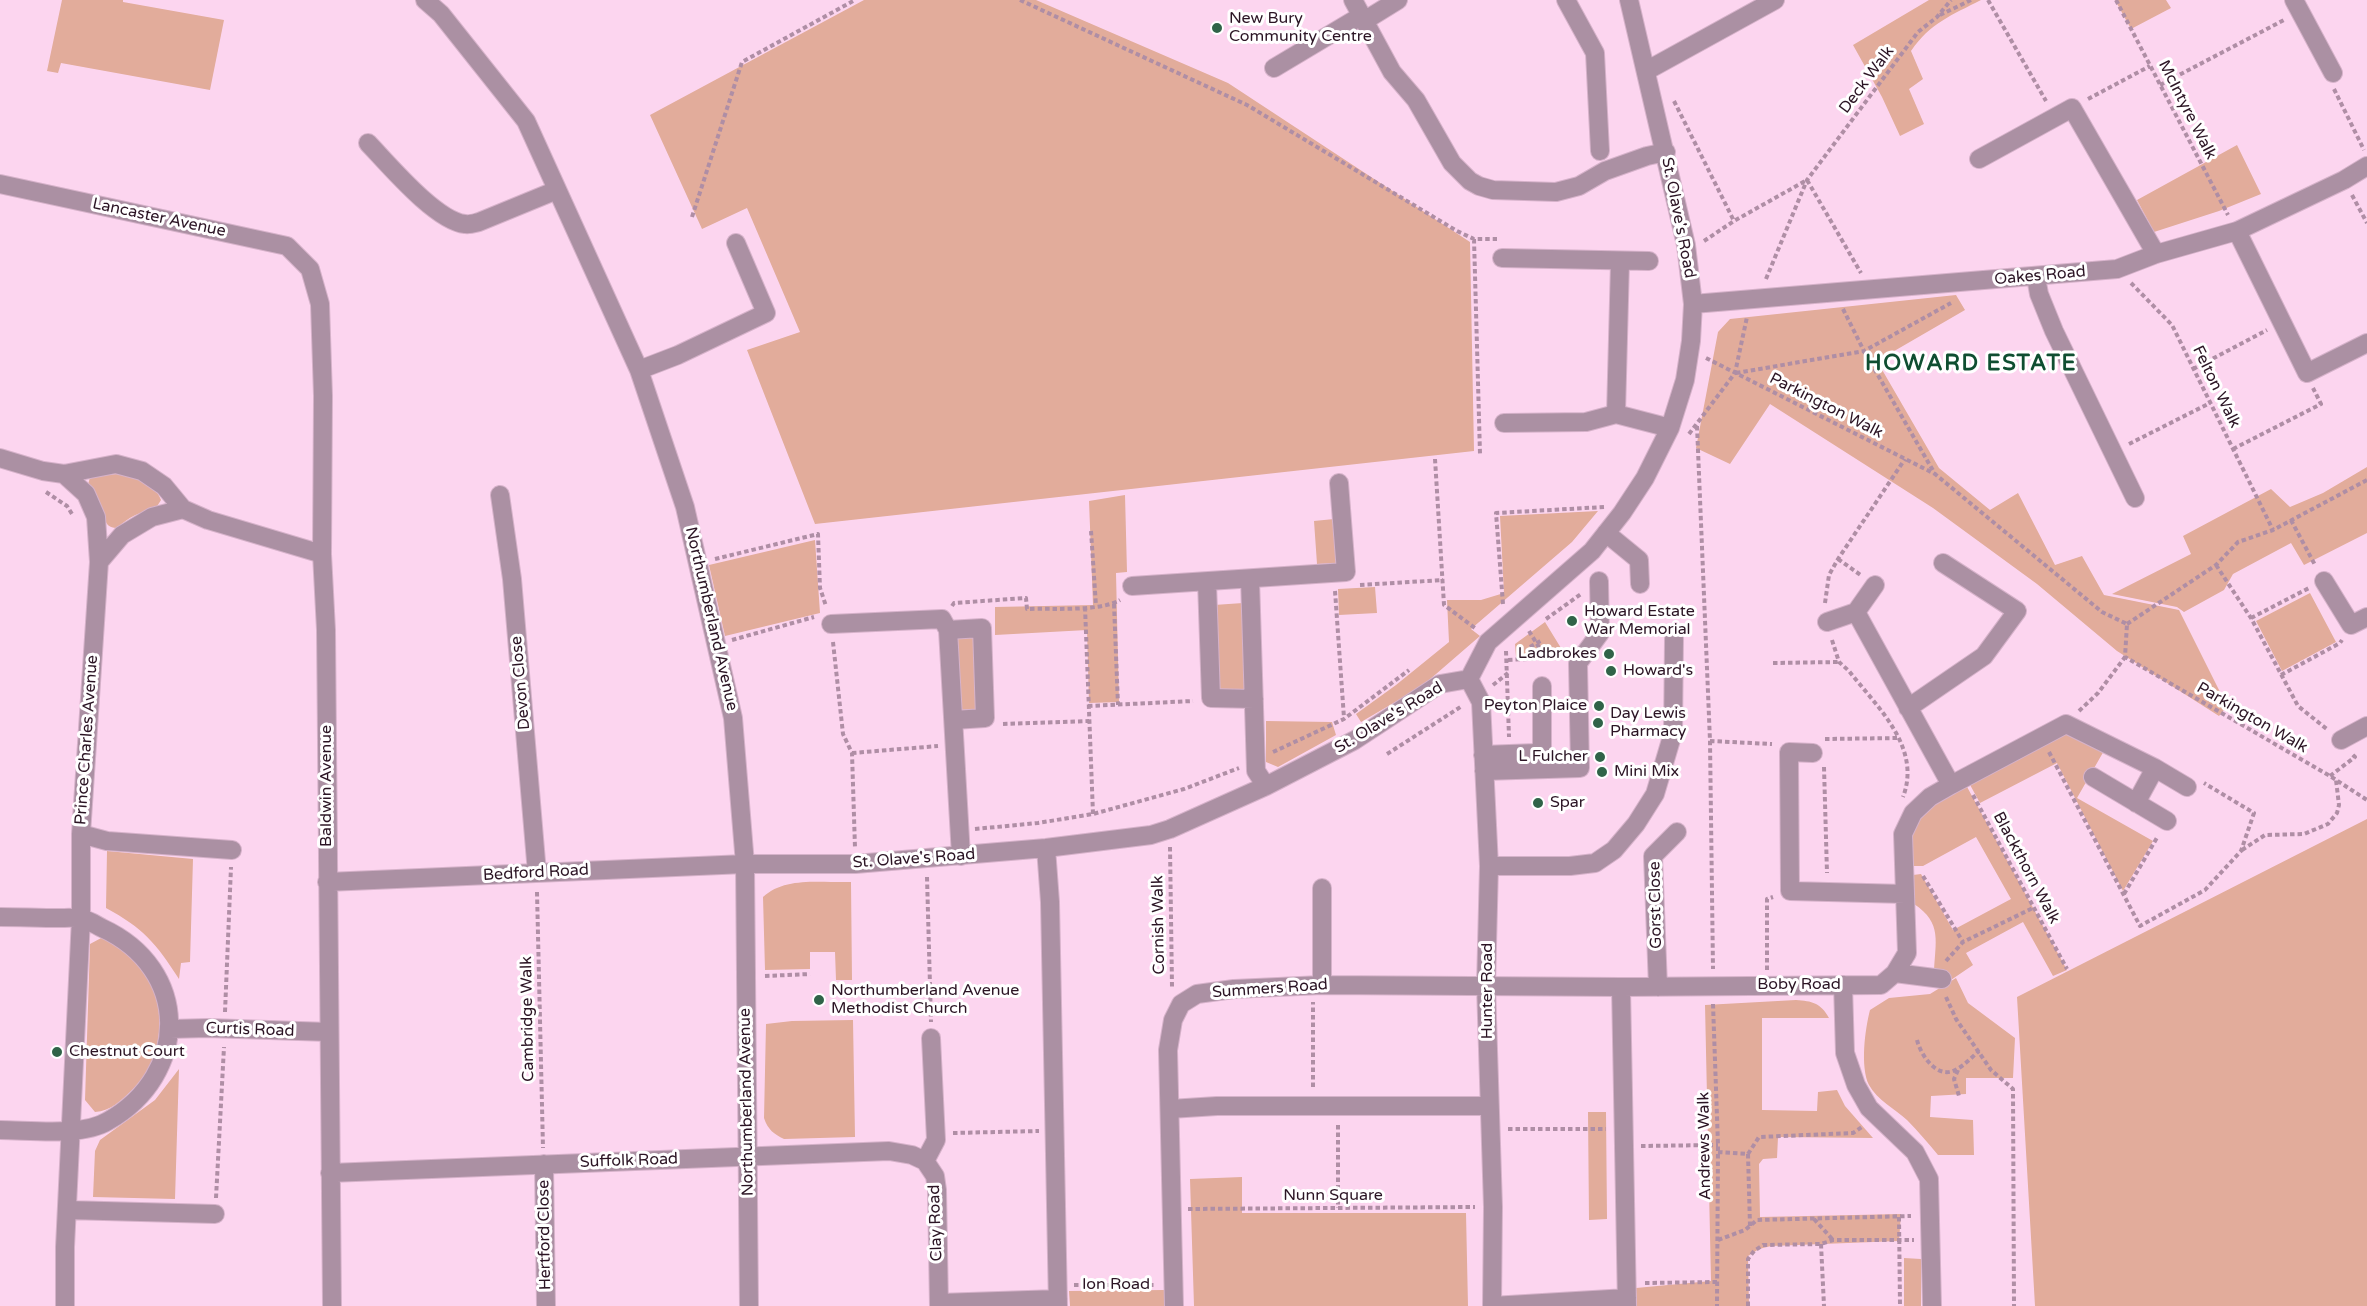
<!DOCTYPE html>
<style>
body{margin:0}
canvas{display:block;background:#fcd5ef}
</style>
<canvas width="2367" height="1306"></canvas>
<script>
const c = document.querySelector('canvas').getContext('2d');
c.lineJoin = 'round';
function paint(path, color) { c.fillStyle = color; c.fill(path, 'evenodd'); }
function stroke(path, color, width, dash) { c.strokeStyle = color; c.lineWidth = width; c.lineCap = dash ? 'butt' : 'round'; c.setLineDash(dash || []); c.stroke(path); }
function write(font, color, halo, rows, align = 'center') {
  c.font = font + ' "Varela Round",sans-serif'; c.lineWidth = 6; c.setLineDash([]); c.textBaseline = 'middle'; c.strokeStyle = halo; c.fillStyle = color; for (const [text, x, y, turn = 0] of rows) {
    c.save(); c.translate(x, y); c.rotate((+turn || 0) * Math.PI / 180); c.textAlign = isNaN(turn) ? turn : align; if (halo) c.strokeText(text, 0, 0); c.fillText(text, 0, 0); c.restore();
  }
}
const green = new Path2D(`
 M 62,0 L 123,0 L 123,2 L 224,20 L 210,90 L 61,63 L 58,73 L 47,71 Z
 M 864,0 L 1036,0 L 1228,83 L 1470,242 L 1474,451 L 815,524 L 747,350 L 800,332 L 747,208 L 702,229 L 650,115 Z
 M 1929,0 L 1981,0 C 1952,15 1930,23 1911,51 L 1923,79 L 1909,89 L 1924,124 L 1900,136 L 1882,97 L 1853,45 Z
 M 2115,0 L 2166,0 L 2171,8 L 2131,29 Z
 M 2237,145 L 2261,194 L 2219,211 L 2154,232 L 2137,200 Z
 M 1956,295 L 1965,310 L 1877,361 L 1939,468 L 1990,510 L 2018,493 L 2055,565 L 2082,556 L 2104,595 L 2179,610 L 2227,706 L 2219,716 L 2117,651 L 2037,584 L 1933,508 L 1770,404 L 1730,464 L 1696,448 L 1718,332 L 1730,319 Z
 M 2367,467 L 2367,533 L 2304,565 L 2291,543 L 2233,574 L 2224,590 L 2184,612 L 2177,607 L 2112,594 L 2191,554 L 2183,536 L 2271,489 L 2290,507 L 2323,493 Z
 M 116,474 C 134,477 154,481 161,500 L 156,508 C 142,512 128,516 118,528 C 102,529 105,513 99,502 C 96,496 92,490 88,485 L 90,477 Z
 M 1125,495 L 1127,572 L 1116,573 L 1119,702 L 1089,703 L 1087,630 L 995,635 L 995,607 L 1093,605 L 1089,501 Z
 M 1598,511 L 1572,542 L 1471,629 L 1480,636 L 1421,687 L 1361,722 L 1356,714 L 1396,685 L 1449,642 L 1447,600 L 1481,600 L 1504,593 L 1500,516 Z
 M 1334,519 L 1337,563 L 1317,564 L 1314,521 Z
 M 815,540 L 820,613 L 725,636 L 709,565 Z
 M 1375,587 L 1377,613 L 1339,615 L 1338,589 Z
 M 2310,593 L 2336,642 L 2282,671 L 2256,621 Z
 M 1243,603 L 1247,692 L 1218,693 L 1214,605 Z
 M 1545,622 L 1564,653 L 1516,657 L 1515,644 Z
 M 975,637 L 979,709 L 959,710 L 956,638 Z
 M 1266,721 L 1332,722 L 1336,735 L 1278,767 L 1266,762 Z
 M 2060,733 L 2081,737 L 2105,749 L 2077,798 L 2153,841 L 2123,891 L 2057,763 L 1980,803 L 1969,783 Z
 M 1966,785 L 2067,970 L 2053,976 L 2023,922 L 1966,953 L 1973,965 L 1948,982 L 1934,973 C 1935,942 1943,923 1914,904 L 1913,875 L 1921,874 L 1953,930 L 2011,899 L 1976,837 L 1923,866 L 1912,866 L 1910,838 L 1922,812 Z
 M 2367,819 L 2367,1306 L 2035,1306 L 2017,997 Z
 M 107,851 L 193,859 L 190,962 L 181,963 L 179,979 C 156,943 143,928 106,908 Z
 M 851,882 L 852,980 L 836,980 L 835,952 L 810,952 L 810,969 L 765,970 L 763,897 C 785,876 823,883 851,882 Z
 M 103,937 C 117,945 131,953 140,965 C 168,1002 166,1056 133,1089 C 122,1100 111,1111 95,1112 L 85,1100 L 90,944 Z
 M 1956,978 L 1968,1003 L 2015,1038 L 2013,1078 L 1966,1078 L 1966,1094 L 1931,1096 L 1930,1117 L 1973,1120 L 1974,1155 L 1938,1155 C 1928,1143 1918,1131 1907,1120 C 1895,1109 1877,1100 1869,1085 C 1860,1067 1865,1029 1870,1010 L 1889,998 L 1930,994 Z
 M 1796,1000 C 1812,1001 1821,1003 1829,1018 L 1762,1018 L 1762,1110 L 1817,1111 L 1818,1092 L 1837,1090 L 1845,1106 L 1873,1138 L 1778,1137 L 1777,1158 L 1763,1159 L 1759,1164 L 1760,1217 L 1901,1214 L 1899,1241 L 1771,1246 L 1759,1249 L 1748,1256 L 1749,1306 L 1637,1306 L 1636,1288 L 1711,1281 L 1705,1005 Z
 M 853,1020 L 855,1137 L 784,1139 C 774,1134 768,1130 764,1118 L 766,1024 L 792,1021 Z
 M 179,1069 L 175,1199 L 93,1197 L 95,1151 L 100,1140 L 155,1100 Z
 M 1588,1112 L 1606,1112 L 1607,1219 L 1589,1220 Z
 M 1242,1177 L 1242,1213 L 1466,1213 L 1468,1306 L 1194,1306 L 1190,1179 Z
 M 1904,1258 L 1921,1259 L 1921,1306 L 1904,1306 Z
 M 1164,1290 L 1164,1306 L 1070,1306 L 1069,1291 Z`);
const path = new Path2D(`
 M 1020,0 L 1247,105 L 1457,231 L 1474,239 L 1497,239
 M 1988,0 L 2046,101
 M 2116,0 L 2228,215
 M 1940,15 L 1971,0
 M 2160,85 L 2284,20
 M 2334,89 L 2364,150
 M 2088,99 L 2150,66
 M 1674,101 L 1734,221
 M 2352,195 L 2367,223
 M 692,217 L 742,62 L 855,0
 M 1474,239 L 1480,454
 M 1704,241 L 1734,221 L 1807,180 L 1861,273
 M 1766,279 L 1807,180 L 1918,32 L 1937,17 L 1951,0
 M 2131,283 L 2172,325 L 2273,530
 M 1843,309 L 1864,351 L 1935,474 L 2102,612 L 2127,624 L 2125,657 L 2330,776 L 2367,800
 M 1706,358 L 1935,474
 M 2193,369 L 2267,330
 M 1736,373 L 1864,351 L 1951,303
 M 1697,426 L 1710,741 L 1713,969
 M 1689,434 L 1735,373 L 1747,317
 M 2129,444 L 2210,403
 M 2233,449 L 2321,404 L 2313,388
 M 1435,459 L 1444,605 L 1475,628
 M 46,492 L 67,506 L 72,514
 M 2291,520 L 2315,565
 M 1091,531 L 1096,606
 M 715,559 L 818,534 L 820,588 L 826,606
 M 1838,559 L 1862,576
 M 2216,565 L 2251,618 L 2298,706 L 2328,730
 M 1360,585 L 1443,580
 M 1335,591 L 1344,718
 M 1825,603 L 1829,575 L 1838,559 L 1905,459
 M 1114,604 L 1118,705
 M 1503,604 L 1496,513 L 1604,507
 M 952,606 L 954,603 L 1026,598 L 1027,609 C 1052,608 1099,612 1120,600
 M 1085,607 L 1093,814
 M 2251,618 L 2309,588
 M 1546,619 L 1581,594
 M 2127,624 L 2216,565 L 2238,542 L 2273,530 L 2367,480
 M 1529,631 L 1545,657
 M 732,640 L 814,617
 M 1832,640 L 1839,662 L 1849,671 C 1877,707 1922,747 1903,797
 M 833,642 L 843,734 L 852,753 L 855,848
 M 1530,647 L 1542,640
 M 1506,651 L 1509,737
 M 1508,660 L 1561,657
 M 1773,663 L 1839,662
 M 2281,675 L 2340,643 L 2342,640
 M 1493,685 L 1508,673
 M 1088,706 L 1193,701
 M 2079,711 L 2098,693 L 2125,657
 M 1003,724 L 1089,721
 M 1825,739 L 1899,738
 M 1710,741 L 1772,744
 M 1273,752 L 1344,719 L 1409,670
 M 2049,752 L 2140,926 L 2205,890 L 2241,851 L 2254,813 L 2204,783
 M 852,753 L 938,746
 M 1387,754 L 1462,706
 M 1824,767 L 1827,873
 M 2330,776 L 2355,757 L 2352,754
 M 1973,795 L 2067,969
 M 975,829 L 1038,823 L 1093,814 L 1184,789 L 1239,768
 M 1170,847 L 1172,987
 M 2242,850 L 2265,835 L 2304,834 L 2328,824 L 2337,813 L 2339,805 L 2336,780
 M 1923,876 L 1963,942
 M 927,877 L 931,1022
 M 537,892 L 543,1148
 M 2124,894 L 2158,836
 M 1946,961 L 1963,942 L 2033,908
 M 1767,970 L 1767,899 L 1773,897
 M 765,976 L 810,974
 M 1946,997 L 1956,1019 L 1991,1070 L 2013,1089 L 2014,1306
 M 1713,1004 L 1718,1145 L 1717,1306
 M 225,1012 L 231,867
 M 1917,1040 C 1921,1056 1938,1081 1957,1069 C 1965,1065 1972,1057 1979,1051
 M 1958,1070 L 1954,1079 L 1959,1096
 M 1313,1087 L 1313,1002
 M 1338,1125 L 1338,1208
 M 1508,1129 L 1606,1129
 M 953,1133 L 1039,1131
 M 1641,1146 L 1718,1145
 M 1718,1152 L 1748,1154 L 1759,1137 L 1853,1133 L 1862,1127
 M 1748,1154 L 1750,1226
 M 216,1198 L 224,1047
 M 1188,1209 L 1475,1207
 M 1899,1217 L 1900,1306
 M 1814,1219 L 1833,1240
 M 1718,1240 L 1745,1230 L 1757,1220 L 1911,1216
 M 1821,1244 L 1824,1306
 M 1645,1283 L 1717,1282
 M 1074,1285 L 1156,1285
 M 1748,1306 L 1748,1259 L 1754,1251 L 1763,1245 L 1821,1244 L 1833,1240 L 1914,1240`);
const minor = new Path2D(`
 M 425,0 L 441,14 L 526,121 L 639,370 L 685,507 L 733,718 L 745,864 L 749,1306
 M 1353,0 L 1392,72 L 1416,100 L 1452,163 L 1470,181 L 1479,186 L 1493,190 L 1556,192 L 1579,186 L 1605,171 L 1647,156 L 1666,152
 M 1566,0 L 1595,53 L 1600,151
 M 2294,0 L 2333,73
 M 1364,21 L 1398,0
 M 1274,68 L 1361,16
 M 1646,71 L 1775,0
 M 368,143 C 389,165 436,221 465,224 C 469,225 475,223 479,222 L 557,190
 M 1979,159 L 2072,108 L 2156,254
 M 0,184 L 287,246 L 310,269 L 320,304 L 323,396 L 322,554 L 326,630 L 332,1306
 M 2237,231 L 2307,373 L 2367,343
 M 1502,258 L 1649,261
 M 2036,277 L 2039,294 L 2054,331 L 2135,498
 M 1693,304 L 2117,269 L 2156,254 L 2237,231 L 2344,180 L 2367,166
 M 639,370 L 678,355 L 766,313 L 736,243
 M 1616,414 L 1620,262
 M 1504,423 L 1586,422 L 1616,414 L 1670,428
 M 0,458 L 43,471 L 64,474 L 116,464 L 142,471 L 164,486 L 183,509 L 208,520 L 322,554
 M 64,474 L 86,494 L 96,517 L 99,562 L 81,834 L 81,918 L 65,1247 L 65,1306
 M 500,495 L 512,579 L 537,873
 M 1606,533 L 1639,560 L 1640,584
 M 99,562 L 122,535 L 152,517 L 183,509
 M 1250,579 L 1256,771 L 1266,786
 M 2324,581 L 2351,625 L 2367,617
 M 1207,582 L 1211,698 L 1254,699
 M 1132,586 L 1346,572 L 1339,483
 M 1827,622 L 1856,612 L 1875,585
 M 831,624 L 942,619 L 948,630 L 961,856
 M 948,630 L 982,628 L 985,718 L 954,720
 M 1469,679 L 1488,642 L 1592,551 L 1622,513 L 1645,478 L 1670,428 L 1685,380 L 1691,341 L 1693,304 L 1686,245 L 1629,0
 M 1469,679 L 1481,702 L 1489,866 L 1486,986 L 1493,1207 L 1492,1306
 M 1908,708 L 1984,656 L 2017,611 L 1943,563
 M 2341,740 L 2367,726
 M 1813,753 L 1789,752 L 1790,891 L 1905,894
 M 1483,755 L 1536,753 L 1542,747 L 1542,686
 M 1484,771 L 1580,768 L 1578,663 L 1600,633 L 1599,581
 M 2093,777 L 2167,821
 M 1951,785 L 2066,724 L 2155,768 L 2187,787
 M 2136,803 L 2155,768
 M 81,834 L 107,841 L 232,850
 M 1046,848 L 1050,902 L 1058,1306
 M 1489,866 L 1570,866 L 1595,863 L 1614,850 L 1636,824 L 1655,794 L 1673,733 L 1674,638
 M 327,882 L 745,864 L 855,864 L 1046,848 L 1151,835 L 1170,829 L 1266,786 L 1355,740 L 1440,684 L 1469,679
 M 1322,888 L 1322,985
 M 0,917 C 20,917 39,918 59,918 C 66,918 75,917 82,919 C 89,920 96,925 102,928 C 191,969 190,1074 108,1121 C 82,1137 30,1130 0,1130
 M 1895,973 L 1942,979
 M 1843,985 L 1845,1053 L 1856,1085 L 1869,1108 L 1915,1152 L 1929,1179 L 1932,1306
 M 1621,987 L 1627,1306
 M 1658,987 L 1653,856 L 1677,832
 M 170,1029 L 208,1028 L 329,1032
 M 1170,1109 L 1217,1106 L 1489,1106
 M 925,1161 L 935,1176 L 937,1190 L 939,1306
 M 925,1161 L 936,1140 L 931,1038
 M 544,1164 L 546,1306
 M 330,1173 L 889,1151 L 912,1155 L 925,1161
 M 67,1210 L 215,1214
 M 939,1303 L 1058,1299
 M 1174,1306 L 1168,1050 L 1173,1020 L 1181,1004 L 1197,994 L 1234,989 L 1322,985 L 1621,987 L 1881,985 L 1895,973 L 1907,953 L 1903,834 L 1913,813 L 1930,797 L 1951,785 L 1856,612
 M 1492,1306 L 1627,1298`);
const markers = [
 [1217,28,6,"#306348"],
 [1572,621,6,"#306348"],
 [1609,654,6,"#306348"],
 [1611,671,6,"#306348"],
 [1599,706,6,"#306348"],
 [1598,723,6,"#306348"],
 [1600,757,6,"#306348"],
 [1602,772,6,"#306348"],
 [1538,803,6,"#306348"],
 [819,1000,6,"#306348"],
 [57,1052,6,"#306348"]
];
const poiNames = [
 ["New Bury",1229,19],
 ["Community Centre",1229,37],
 ["Howard Estate",1584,612],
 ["War Memorial",1584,630],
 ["Ladbrokes",1597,654,"right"],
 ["Howard's",1623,671],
 ["Peyton Plaice",1587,706,"right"],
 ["Day Lewis",1610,714],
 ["Pharmacy",1610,732],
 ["L Fulcher",1588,757,"right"],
 ["Mini Mix",1614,772],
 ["Spar",1550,803],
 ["Northumberland Avenue",831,991],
 ["Methodist Church",831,1009],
 ["Chestnut Court",69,1052]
];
const streetNames = [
 ["Deck Walk",1867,80,-53],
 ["McIntyre Walk",2187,110,63],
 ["Lancaster Avenue",159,218,12],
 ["St. Olave's Road",1678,218,79],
 ["Oakes Road",2040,276,-5],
 ["Felton Walk",2216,387,64],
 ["Parkington Walk",1826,406,27],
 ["Northumberland Avenue",711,619,77],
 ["Devon Close",521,683,-95],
 ["St. Olave's Road",1389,718,-31],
 ["Parkington Walk",2252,718,30],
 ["Prince Charles Avenue",87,740,-86],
 ["Baldwin Avenue",327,786,-90],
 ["St. Olave's Road",914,859,-4],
 ["Blackthorn Walk",2026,868,62],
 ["Bedford Road",536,873,-3],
 ["Gorst Close",1656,905,-91],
 ["Cornish Walk",1159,925,-91],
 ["Boby Road",1799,985],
 ["Summers Road",1270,989,-4],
 ["Hunter Road",1488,991,-90],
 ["Cambridge Walk",528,1019,-91],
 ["Curtis Road",250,1030,2],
 ["Northumberland Avenue",747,1102,-91],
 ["Andrews Walk",1705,1146,-91],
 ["Suffolk Road",629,1161,-2],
 ["Nunn Square",1333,1196],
 ["Clay Road",936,1223,-92],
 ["Hertford Close",545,1235,-91],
 ["Ion Road",1116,1285]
];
const districtNames = [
 ["HOWARD ESTATE",1971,364]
];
paint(green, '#e2ac9b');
stroke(minor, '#d6b2ca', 20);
stroke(path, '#af8ea5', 4, [4.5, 3]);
stroke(minor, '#ab90a3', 18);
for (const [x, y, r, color] of markers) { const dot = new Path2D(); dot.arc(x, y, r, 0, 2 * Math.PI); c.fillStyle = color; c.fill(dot); stroke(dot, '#fff', 2); }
write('16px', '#2b1424', '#fff', poiNames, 'left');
write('16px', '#2b1424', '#fff', streetNames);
c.letterSpacing = '1.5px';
write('bold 22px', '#0f4e31', '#fff', districtNames);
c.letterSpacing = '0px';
</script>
